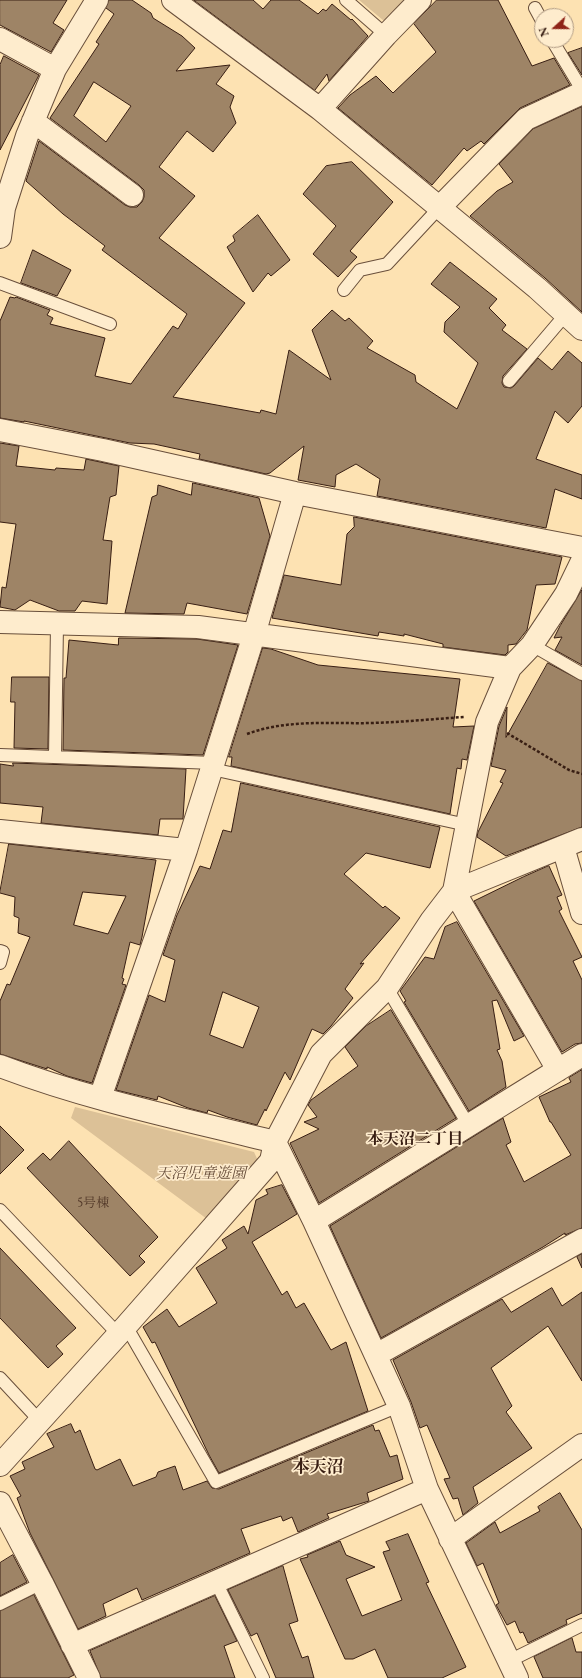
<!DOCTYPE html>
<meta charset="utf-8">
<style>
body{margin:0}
#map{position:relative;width:582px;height:1678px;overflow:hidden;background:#fde2b2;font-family:"EB Garamond",serif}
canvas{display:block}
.north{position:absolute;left:534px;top:8px;width:40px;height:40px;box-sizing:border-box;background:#feeccd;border:1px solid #af9a83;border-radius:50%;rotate:249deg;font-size:11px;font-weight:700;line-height:16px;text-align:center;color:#381e13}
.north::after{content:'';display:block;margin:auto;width:14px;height:18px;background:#8f2418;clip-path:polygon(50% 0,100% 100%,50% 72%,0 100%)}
</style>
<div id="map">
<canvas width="582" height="1678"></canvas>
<div class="north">N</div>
</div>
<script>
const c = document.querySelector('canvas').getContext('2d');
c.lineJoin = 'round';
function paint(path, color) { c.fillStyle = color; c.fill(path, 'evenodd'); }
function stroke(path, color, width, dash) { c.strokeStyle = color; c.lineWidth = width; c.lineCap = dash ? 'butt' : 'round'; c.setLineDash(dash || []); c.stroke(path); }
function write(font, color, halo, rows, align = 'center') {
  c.font = font + ' "EB Garamond","Noto Serif JP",serif'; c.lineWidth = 3.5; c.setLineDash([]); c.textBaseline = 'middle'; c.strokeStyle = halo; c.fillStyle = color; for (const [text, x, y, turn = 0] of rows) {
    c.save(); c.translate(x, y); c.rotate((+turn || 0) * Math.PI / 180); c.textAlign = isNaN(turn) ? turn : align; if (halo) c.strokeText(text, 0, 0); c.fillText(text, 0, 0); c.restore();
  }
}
const green = new Path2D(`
 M 359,0 L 412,0 L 390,26 Z
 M 75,1107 L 254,1152 L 259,1163 L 207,1219 L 71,1118 Z`);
const building = new Path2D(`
 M 0,0 L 67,0 L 53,23 L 64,30 L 51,52 L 0,25 Z
 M 109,0 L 132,0 L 151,13 L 153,18 L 182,36 L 195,48 L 176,71 L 230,65 L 216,84 L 234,96 L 230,107 L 236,123 L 213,152 L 187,131 L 159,167 L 195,196 L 159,238 L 245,303 L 173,397 L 260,413 L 261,410 L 276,414 L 289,350 L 331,380 L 312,330 L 332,310 L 345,321 L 349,318 L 373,341 L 367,348 L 415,375 L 416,382 L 457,409 L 478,363 L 444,332 L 445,322 L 460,307 L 431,284 L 450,262 L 497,299 L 489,308 L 506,325 L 502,330 L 527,349 L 503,376 L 502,383 L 504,387 L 511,388 L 514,386 L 538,358 L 552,370 L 568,351 L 582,363 L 582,406 L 568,423 L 555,411 L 536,459 L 582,475 L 582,499 L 555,489 L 546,528 L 377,496 L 380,479 L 356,464 L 336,475 L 335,487 L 298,480 L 304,446 L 270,473 L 266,474 L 199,459 L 200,454 L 154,444 L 130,443 L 24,421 L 24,422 L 0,418 L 0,321 L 10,297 L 15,298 L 16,297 L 50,310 L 47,315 L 53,318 L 50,324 L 105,338 L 95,376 L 131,384 L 173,326 L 178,329 L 187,314 L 102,250 L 105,246 L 63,214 L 26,181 L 39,141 L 125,205 L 130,207 L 137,207 L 142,202 L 144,197 L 144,190 L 139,185 L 50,118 L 99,44 L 96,42 L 114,14 L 106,8 ZM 94,82 L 131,106 L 106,142 L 74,116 Z
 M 194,0 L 253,0 L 263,9 L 271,0 L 299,0 L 318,14 L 323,9 L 326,11 L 332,4 L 351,20 L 352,19 L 368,36 L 329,81 L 327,74 L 315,90 Z
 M 437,0 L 498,0 L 532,66 L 554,58 L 570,85 L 520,108 L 484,144 L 481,141 L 467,151 L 464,148 L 432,185 L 338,108 L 350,95 L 376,76 L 393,93 L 436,52 L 414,24 Z
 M 582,48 L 582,75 L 568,53 Z
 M 4,56 L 39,75 L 0,150 L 0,65 Z
 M 582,107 L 582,312 L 545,278 L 470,216 L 497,191 L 513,182 L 499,164 L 533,129 Z
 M 352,162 L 393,202 L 350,251 L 357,257 L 338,277 L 313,254 L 336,226 L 303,194 L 326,166 Z
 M 258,215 L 290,260 L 271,276 L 268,273 L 253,292 L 227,247 L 235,241 L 233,236 Z
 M 33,250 L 71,270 L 57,296 L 21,283 Z
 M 0,443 L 19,446 L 16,466 L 55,470 L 56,468 L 84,470 L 86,459 L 119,466 L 116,495 L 110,497 L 103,540 L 112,541 L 107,604 L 82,601 L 75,611 L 59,611 L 30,600 L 15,610 L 0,607 L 2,587 L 6,588 L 16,524 L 0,522 Z
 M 193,483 L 259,498 L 270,536 L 247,614 L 187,603 L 184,614 L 125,613 L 152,497 L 157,495 L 158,485 L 191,495 Z
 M 354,517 L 562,557 L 555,584 L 536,585 L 527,630 L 516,644 L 508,645 L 508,652 L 505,655 L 443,647 L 443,644 L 404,634 L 404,636 L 379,632 L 378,636 L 272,618 L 284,575 L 341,585 L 347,534 L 354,527 Z
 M 582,590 L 582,665 L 555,650 L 562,637 L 554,638 L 560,626 Z
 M 119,638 L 197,639 L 238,645 L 203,755 L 63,750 L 64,678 L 66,678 L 69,640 L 118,645 Z
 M 263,648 L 271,649 L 318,665 L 460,679 L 453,727 L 474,726 L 467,760 L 462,759 L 461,769 L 457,768 L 450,814 L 231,766 L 232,757 L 229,757 Z
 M 548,663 L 582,681 L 582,827 L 506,856 L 477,837 L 478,832 L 503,783 L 500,782 L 506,770 L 491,766 L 499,726 L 507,707 L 506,737 Z
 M 12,677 L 49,677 L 48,749 L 14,748 L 15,702 L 11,702 Z
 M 13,763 L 186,769 L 183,819 L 160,819 L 158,835 L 41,823 L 43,807 L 0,803 L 0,764 L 13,766 Z
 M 241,783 L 440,827 L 430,868 L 366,853 L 344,874 L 383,908 L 385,906 L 400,918 L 360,964 L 364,963 L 345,989 L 353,998 L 331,1026 L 323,1034 L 312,1029 L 290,1080 L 285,1072 L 266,1111 L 265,1109 L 257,1125 L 227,1117 L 208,1110 L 207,1113 L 188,1108 L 158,1096 L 157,1100 L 116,1090 L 149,995 L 165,1002 L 175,960 L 163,955 L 177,915 L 200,866 L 210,869 L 223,830 L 231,832 ZM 223,992 L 259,1007 L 243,1048 L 210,1035 Z
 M 9,844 L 156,860 L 142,937 L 140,945 L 130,942 L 122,978 L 124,979 L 122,984 L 126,985 L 92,1083 L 67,1076 L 47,1067 L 47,1069 L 0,1054 L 0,1001 L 7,984 L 10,985 L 30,937 L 18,933 L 19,918 L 14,916 L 15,897 L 0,893 ZM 83,892 L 126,896 L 108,934 L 74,925 Z
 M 549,866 L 562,895 L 557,897 L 562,909 L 559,911 L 582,957 L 573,961 L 582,980 L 582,1043 L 575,1044 L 562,1052 L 474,901 L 523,877 Z
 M 457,922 L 524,1036 L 514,1041 L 497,1000 L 492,1001 L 500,1049 L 497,1050 L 502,1061 L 506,1087 L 469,1111 L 404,1002 L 406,1001 L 400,991 L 425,957 L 434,959 L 445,927 Z
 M 391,1010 L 456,1118 L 319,1203 L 290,1143 L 319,1129 L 304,1122 L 317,1117 L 308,1105 L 311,1100 L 358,1066 L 345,1047 L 366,1026 Z
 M 582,1070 L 582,1228 L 565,1235 L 565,1233 L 543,1247 L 381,1338 L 330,1226 L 503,1118 L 511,1142 L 506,1145 L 524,1182 L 571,1155 L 551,1122 L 550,1122 L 539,1097 L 571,1082 L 569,1078 Z
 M 0,1126 L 24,1150 L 0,1174 Z
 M 69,1141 L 158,1237 L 139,1256 L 145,1262 L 130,1276 L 27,1168 L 43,1153 L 50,1160 Z
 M 282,1185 L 297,1214 L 252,1242 L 282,1295 L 287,1291 L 296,1308 L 304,1303 L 331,1350 L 346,1342 L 368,1411 L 219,1473 L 209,1455 L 155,1342 L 152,1343 L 143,1327 L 167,1309 L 179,1327 L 217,1303 L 196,1268 L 227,1248 L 222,1240 L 244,1226 L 248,1234 L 256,1200 L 268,1194 L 266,1190 Z
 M 0,1248 L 76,1328 L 56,1346 L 63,1354 L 48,1368 L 0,1318 Z
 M 582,1254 L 582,1268 L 577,1257 Z
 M 552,1288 L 562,1306 L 582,1292 L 582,1381 L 548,1326 L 491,1368 L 512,1406 L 506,1412 L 532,1448 L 473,1487 L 478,1503 L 463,1515 L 458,1498 L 453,1499 L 444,1479 L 450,1478 L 427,1425 L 420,1428 L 411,1402 L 393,1360 L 502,1299 L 511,1312 Z
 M 71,1424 L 75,1433 L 80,1430 L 95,1469 L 97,1470 L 120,1459 L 133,1486 L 156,1477 L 158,1472 L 175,1466 L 183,1490 L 207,1481 L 212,1488 L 219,1489 L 373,1425 L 375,1431 L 379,1430 L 390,1457 L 397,1455 L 403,1479 L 367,1493 L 369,1501 L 327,1514 L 329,1518 L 298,1532 L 292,1517 L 283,1521 L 281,1516 L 241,1529 L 250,1553 L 142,1600 L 137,1588 L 103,1604 L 106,1616 L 78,1629 L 30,1533 L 17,1498 L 21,1496 L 10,1476 L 25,1469 L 22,1462 L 54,1447 L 47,1434 Z
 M 560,1493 L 582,1530 L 582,1613 L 566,1620 L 567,1624 L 528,1643 L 523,1632 L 520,1633 L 515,1621 L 507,1625 L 496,1605 L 499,1603 L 483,1563 L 477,1566 L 466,1543 L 495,1522 L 500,1533 L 540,1511 L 538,1507 Z
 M 408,1534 L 429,1582 L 426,1583 L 466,1667 L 442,1678 L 388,1678 L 375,1649 L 353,1659 L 345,1659 L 300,1559 L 308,1557 L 307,1555 L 340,1541 L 346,1555 L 375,1567 L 346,1579 L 362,1616 L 402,1600 L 383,1552 L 390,1550 L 386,1542 Z
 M 13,1555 L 27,1582 L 0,1596 L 0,1563 Z
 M 283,1566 L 298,1621 L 289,1624 L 302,1658 L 308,1656 L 314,1678 L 276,1678 L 257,1633 L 251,1636 L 228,1590 Z
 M 34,1595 L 74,1675 L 68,1678 L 0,1678 L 0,1611 Z
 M 215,1596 L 237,1641 L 224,1646 L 235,1678 L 101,1678 L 90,1651 Z
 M 572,1638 L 576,1652 L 582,1652 L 582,1678 L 543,1678 L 534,1657 Z`);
const path = new Path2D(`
 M 507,733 L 569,770 L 582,774
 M 247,734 C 287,719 330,724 372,723 C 403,722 434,719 464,717`);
const lane = new Path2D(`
 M 346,0 L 386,35
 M 535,8 L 542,21
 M 552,40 L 582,90
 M 0,283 L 110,324
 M 344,290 L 360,270 L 387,264 L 439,208
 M 509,381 L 566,314
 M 532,645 L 582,674
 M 0,755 L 214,763
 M 55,757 L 57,625
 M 212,769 L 467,825
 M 0,951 L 3,952 L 0,963
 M 387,988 L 469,1126
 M 0,1210 L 119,1335
 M 126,1326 L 216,1482 L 399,1406
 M 0,1378 L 40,1421
 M 216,1582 L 263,1678
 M 0,1604 L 42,1583
 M 509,1661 L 582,1625`);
const street = new Path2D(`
 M 173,0 L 320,109 L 537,288 L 582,329
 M 0,39 L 55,69
 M 320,109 L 386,35 L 420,0
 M 33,121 L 132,195
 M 439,208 L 526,119 L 582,93
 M 0,237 L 4,208 L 27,136 L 55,69 L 97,0
 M 0,430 L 103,450 L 295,493 L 582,548
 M 0,622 L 198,627 L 510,668
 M 0,831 L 186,850
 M 563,847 L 582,913
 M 0,1066 C 89,1100 183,1119 275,1142 L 314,1221 L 399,1406 L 427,1489 L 517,1678
 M 558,1070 L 454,891 L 582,839
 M 100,1098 L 186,850 L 254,635 L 295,493
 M 314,1221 L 582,1055
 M 376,1355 L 582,1240
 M 0,1465 L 126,1326 L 271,1161 L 275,1142 L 321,1054 L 387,988 L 431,921 L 454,891 L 487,722 L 510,668 L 532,645 L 566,594 L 582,561
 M 0,1503 L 42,1583 L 89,1678
 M 450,1539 L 582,1445
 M 72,1645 L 427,1489`);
const numberNames = [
 ["5号棟",93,1203]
];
const parkNames = [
 ["天沼児童遊園",201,1174]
];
const neighbourhoodNames = [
 ["本天沼二丁目",415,1140]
];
const quarterNames = [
 ["本天沼",318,1467]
];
paint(green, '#dcc197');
paint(building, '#9e8466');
stroke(building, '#381e13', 1);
stroke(lane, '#694f3b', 14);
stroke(street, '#694f3b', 24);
stroke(path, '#381e13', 2.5, [3, 2]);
stroke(lane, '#feeccd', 12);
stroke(street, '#feeccd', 22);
write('13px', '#523828', null, numberNames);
write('italic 15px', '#694f3b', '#feeccd', parkNames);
write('bold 16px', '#381e13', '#feeccd', neighbourhoodNames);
write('bold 17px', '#381e13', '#feeccd', quarterNames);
</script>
